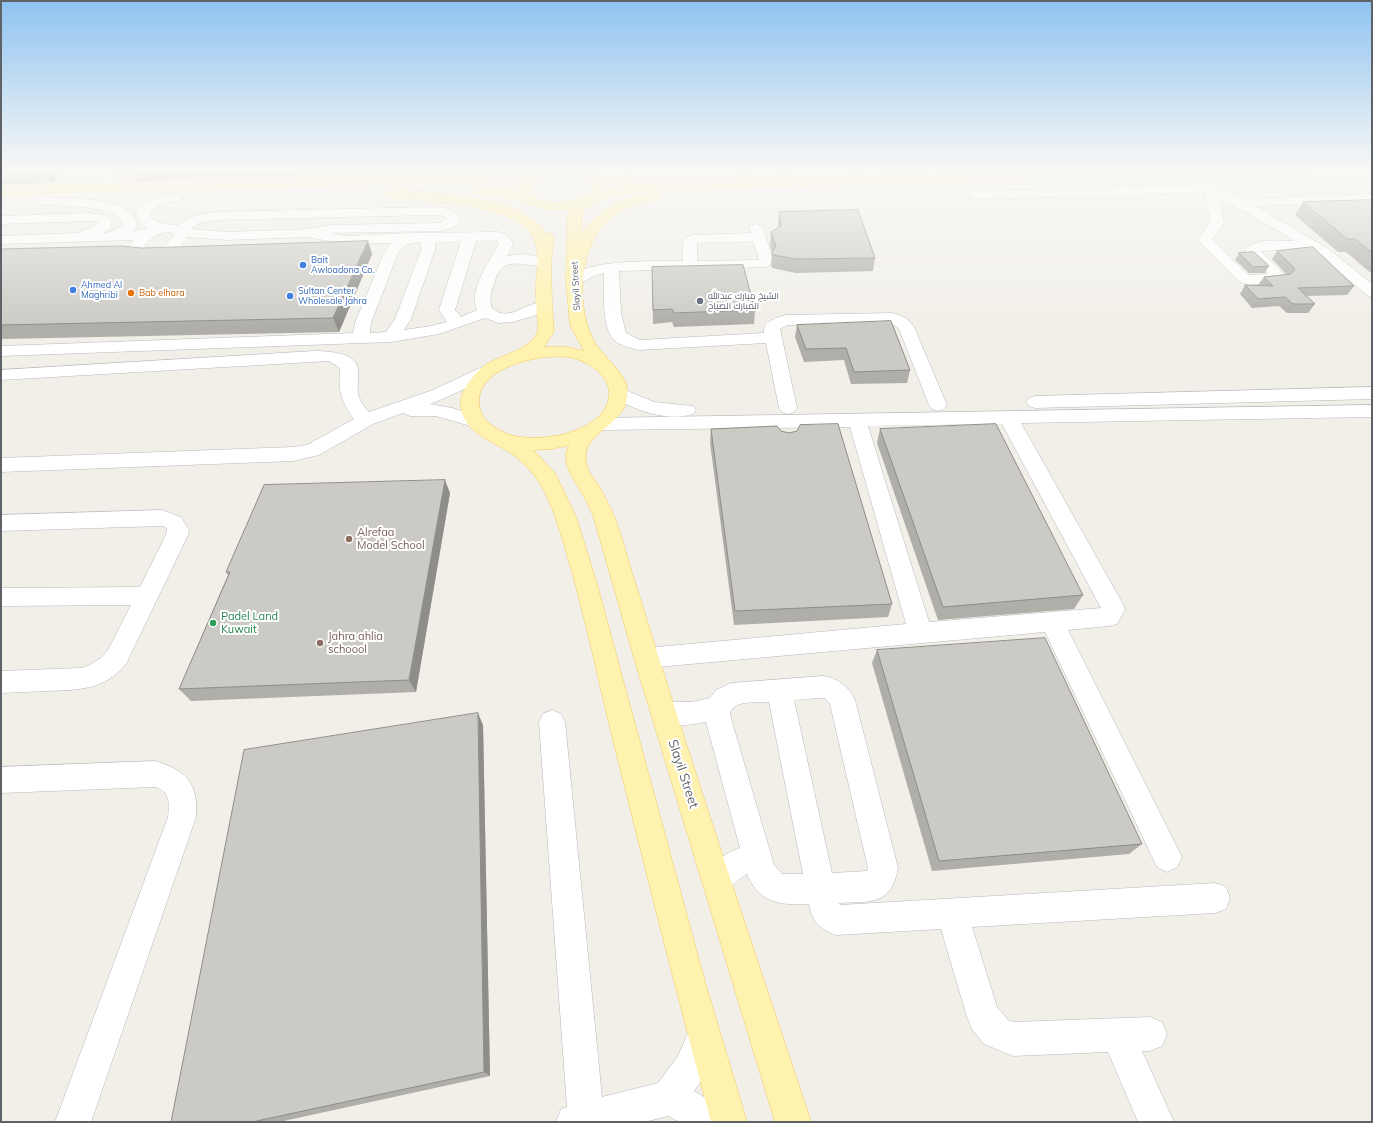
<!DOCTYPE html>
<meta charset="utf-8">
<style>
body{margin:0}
#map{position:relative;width:1373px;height:1123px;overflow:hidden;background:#f1efe8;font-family:Mulish,sans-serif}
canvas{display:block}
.frame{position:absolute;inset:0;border:2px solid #5f6368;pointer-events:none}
</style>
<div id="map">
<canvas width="1373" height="1123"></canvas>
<div class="frame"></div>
</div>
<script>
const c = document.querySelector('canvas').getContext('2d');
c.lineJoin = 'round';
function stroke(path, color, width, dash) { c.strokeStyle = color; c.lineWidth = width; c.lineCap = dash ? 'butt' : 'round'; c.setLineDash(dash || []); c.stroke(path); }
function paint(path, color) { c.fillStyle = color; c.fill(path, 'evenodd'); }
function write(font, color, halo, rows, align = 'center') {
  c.font = font + ' Mulish,Cairo,sans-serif'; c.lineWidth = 4; c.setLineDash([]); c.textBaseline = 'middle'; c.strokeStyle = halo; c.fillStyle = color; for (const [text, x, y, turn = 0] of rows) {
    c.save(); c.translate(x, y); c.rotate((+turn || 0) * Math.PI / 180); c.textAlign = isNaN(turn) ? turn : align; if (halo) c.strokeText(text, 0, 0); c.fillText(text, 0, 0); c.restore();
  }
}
const minor = new Path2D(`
 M 115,170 L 128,170 L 109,190 L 99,190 L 98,187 L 99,184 Z
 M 739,170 L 751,170 L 752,174 L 750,177 L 742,177 Z
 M 848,170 L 860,170 L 861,171 L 859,174 C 854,175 851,175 848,170 Z
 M 1202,180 L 1241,199 L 1372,194 L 1372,202 L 1255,206 L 1327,248 L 1372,284 L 1372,297 L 1367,295 L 1317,254 L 1309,249 L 1261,251 L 1288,278 L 1285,281 L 1249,285 L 1238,281 L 1198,240 L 1210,223 L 1205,193 L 976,199 L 971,198 L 969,195 L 971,192 L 976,191 L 1197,185 L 1196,184 L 1197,181 ZM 1219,198 L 1253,216 L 1295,241 C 1281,241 1254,237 1245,250 L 1247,253 L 1268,274 L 1248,275 L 1212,239 L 1224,223 Z
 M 176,193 L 181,194 L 183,197 L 181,200 L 158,206 L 150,212 L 151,218 L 164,224 L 178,225 L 190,217 L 214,212 L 430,207 C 443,207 454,208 462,219 L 453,228 L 440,231 L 332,233 L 345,236 L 412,233 L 498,232 C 506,234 510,236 513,244 L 507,256 L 524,254 L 549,259 L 551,262 L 549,265 C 527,271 504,249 494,284 C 491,291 489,300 492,308 C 510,325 530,297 550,302 L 552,305 L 550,308 L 533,316 L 513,322 L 499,323 L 485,318 L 439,334 L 391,342 L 1,356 L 1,346 L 353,333 L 355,323 L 384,253 L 391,243 L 345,244 L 308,237 L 227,240 L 187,237 C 176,258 152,264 130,258 L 126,252 L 133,240 L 1,244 L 1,236 L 77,233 L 94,226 L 98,222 L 89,221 L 1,224 L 1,216 L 89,213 L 106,215 L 112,221 L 110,228 L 102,233 L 111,232 L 123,225 C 123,225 121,219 121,219 C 112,206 59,206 43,205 L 38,204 L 36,201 L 38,198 L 43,197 C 67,199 115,196 133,215 C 135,218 136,222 137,226 L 132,232 L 148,228 C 141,224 137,219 136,211 C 145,198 162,197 176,193 ZM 433,215 L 443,216 L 447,218 L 440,223 L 330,225 L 310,229 L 227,232 L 190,229 L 200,223 L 214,220 ZM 169,232 L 174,234 C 167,248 155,252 141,251 C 148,240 155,233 169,232 ZM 496,240 L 499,244 C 490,260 468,291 477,310 L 461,317 L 455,310 L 476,241 ZM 461,241 L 439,310 L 447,322 L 431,326 L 404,330 L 411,319 L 435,250 L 435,242 ZM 420,242 L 421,250 L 395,319 L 386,332 L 370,333 L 371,323 L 398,253 C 404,244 410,243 420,242 Z
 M 756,224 L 761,225 L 763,228 L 773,260 L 768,267 L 619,271 L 621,313 L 626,333 L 640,340 L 764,333 C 763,321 776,318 786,315 L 893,313 L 906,318 L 914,327 L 947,405 L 944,409 L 938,411 L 932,409 L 929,405 L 899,329 L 891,323 L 788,325 L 780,329 L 797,408 L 794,412 L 788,414 L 782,412 L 779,408 L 766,343 L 639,350 C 631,348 622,346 615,341 C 601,328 604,291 604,273 L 596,275 L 579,284 L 574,286 L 569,284 L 566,281 C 583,257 656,262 683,261 C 683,248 679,238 693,235 L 751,233 L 749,228 L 751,225 ZM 753,241 L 759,260 L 697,261 L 697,243 Z
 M 314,351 C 326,351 356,352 358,369 C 359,389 353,395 369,412 L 433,390 L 482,367 L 488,366 L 494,367 L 497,371 L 494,375 L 445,398 L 430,404 L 452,408 L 484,418 L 486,422 L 484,426 L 477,428 L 436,416 L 410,416 L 403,413 L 373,424 L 319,455 L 293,461 L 1,472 L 1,458 L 293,447 L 307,445 L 354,419 C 341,402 338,389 340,368 L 329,361 L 1,380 L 1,370 Z
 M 618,387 L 654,402 L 693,406 L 696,410 L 693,414 C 665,422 636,410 612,397 L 609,393 L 612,389 Z
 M 1372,387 L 1372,399 L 1035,408 L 1029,406 L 1026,402 L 1029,398 L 1035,396 Z
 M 1372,405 L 1372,417 L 1021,423 L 1124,606 L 1125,610 L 1117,624 L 1109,626 L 1068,630 L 1182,857 L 1177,867 L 1167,872 L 1157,867 L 1045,632 L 646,668 L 637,665 L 634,658 L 637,651 L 646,648 L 906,624 L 850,427 L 601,430 L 594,428 L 592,424 L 594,420 L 601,418 ZM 1002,424 L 1101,608 L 929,622 L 868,426 Z
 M 162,510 L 181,517 L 189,530 L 188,535 L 126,664 C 105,690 78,690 47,691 C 32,692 16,692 1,693 L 1,671 L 81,668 L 88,666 L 101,658 L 108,650 L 131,605 L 1,606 L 1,588 L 140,587 L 166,535 L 167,530 L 166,527 L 161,526 L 1,531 L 1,515 Z
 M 823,676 C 839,679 848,686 855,700 L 898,868 C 891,906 871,901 839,903 L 840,905 L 1215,883 L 1226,887 L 1230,898 L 1226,909 L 1215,913 L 972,927 L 997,1007 L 1008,1020 L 1013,1022 L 1150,1017 L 1162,1022 L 1167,1034 L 1162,1046 L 1150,1051 L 1142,1051 L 1174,1122 L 1138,1122 L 1108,1052 L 1013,1056 L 984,1044 L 972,1029 L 967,1017 L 941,929 L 836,935 C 818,928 813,922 809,904 C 780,905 760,904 747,874 C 735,881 730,890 717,896 L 706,892 L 702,881 C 710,863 722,855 740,848 L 706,722 C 689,725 671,728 655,722 L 651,714 L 655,706 L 664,702 L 691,702 L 710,698 L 716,690 L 731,683 ZM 819,698 L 825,698 L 830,704 L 868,868 L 867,871 L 832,873 L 794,700 ZM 769,702 L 803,874 L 782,874 L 774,865 L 730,715 C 732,699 756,703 769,702 Z
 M 552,710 L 561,714 L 565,722 L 602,1097 L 658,1083 L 678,1056 L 692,1024 L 704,1019 L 716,1024 L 721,1036 L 702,1080 L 694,1091 L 724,1109 L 729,1122 L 680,1122 L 668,1116 L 644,1122 L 556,1122 L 561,1109 L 567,1107 L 539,722 L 543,714 Z
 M 155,761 C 186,770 199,784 196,817 L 91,1122 L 55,1122 L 168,817 C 170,804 170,791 155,787 L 1,793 L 1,767 Z`);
const major = new Path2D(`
 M 546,170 L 582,170 L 598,175 L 630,175 L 634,176 L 636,179 L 634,182 L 605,183 L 606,190 L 619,186 L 637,184 L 746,179 L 1163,170 L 1313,170 L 1311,173 L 1307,174 L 746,187 L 637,192 C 624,193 585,200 582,214 C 580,221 582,229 582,236 C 596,208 625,199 653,192 L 658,193 L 660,196 L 658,199 C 641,203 624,207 610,218 C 578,244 575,310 595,343 C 604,357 625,373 627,389 C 631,426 581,430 586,461 C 587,472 595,480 600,488 C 605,497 610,507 614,516 C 624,542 630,569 639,595 C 694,772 753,947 811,1122 L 775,1122 L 634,658 L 593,515 C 589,507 586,499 581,492 C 573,477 560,462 569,445 L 552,449 L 533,450 L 555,473 L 576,517 L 597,584 L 705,982 L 747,1122 L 711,1122 C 677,995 645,868 613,740 C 595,667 580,591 556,519 C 550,502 542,483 529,469 C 524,464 518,458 512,454 C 494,441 462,433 461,405 C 460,400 462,394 465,389 C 470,379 478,370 487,364 C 501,355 534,349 538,330 C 539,326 537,318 537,313 C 536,304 536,294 536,285 C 537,268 541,250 532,235 C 515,204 424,200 392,198 L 387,197 L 385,194 L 387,191 C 398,189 410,191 421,192 C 457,195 524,200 545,233 L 552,234 L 554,237 L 551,262 L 552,305 L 554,331 L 544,347 L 568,347 L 584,351 L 570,325 L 566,281 L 568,214 L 571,209 C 554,211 540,208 524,203 L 522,201 L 502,196 L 475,193 L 474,190 L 475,187 C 488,184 504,189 517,192 L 521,181 L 1,194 L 1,186 L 464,176 L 533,173 ZM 563,175 C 574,176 584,176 593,183 L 593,192 C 578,204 544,208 529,193 C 535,178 548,176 563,175 ZM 544,357 C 552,357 560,356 568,357 C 591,361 619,381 606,407 C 591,436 527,446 501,431 C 492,426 483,420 480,410 C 471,374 518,361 544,357 Z`);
const wall = new Path2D(`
 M 1,170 L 66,170 L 52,183 L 1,185 Z
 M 129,170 L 529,170 L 529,171 L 486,172 L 486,174 L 468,174 L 468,172 L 367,173 L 271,177 L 271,176 L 164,179 L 163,181 L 136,182 Z
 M 773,170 L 805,170 L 773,171 Z
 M 1372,200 L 1372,274 L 1346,252 L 1338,252 L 1295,215 L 1303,202 Z
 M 779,212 L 875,258 L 873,271 L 796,273 L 772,268 L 771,265 L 772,252 L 770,245 L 771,232 L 778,228 L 778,225 Z
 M 142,248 L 372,254 L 339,332 L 1,339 L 1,249 Z
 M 1277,251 L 1354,286 L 1347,295 L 1306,296 L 1315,304 L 1308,313 L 1287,313 L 1279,306 L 1252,308 L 1240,294 L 1245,285 L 1258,285 L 1264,277 L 1286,274 L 1272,259 Z
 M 1239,253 L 1269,266 L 1265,273 L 1249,273 L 1235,260 Z
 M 652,267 L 755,310 L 754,324 L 674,327 L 672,322 L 653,324 Z
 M 797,325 L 910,370 L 907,383 L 851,384 L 844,360 L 804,362 L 795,337 Z
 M 711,429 L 892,604 L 888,617 L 734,625 L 710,443 Z
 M 880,429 L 1083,595 L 1074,609 L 938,620 L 877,443 Z
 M 450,493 L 416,692 L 191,701 L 179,689 L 228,575 L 226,572 Z
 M 877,650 L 1142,844 L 1129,854 L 932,871 L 872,663 Z
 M 483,725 L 490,1076 L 279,1122 L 171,1122 Z`);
const shadedWall = new Path2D(`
 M 43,170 L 66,170 L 52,183 Z
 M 157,170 L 160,170 L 164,179 L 163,181 Z
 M 368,241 L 372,254 L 339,332 L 333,318 Z
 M 445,480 L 450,493 L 416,692 L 409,680 Z
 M 478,713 L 483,725 L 490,1076 L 484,1072 Z`);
const building = new Path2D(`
 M 1372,200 L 1372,252 L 1355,239 L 1347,239 L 1303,202 Z
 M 858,210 L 875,258 L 797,259 L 773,255 L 772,252 L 776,246 L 771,232 L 781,226 L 779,212 Z
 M 368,241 L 333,318 L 1,325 L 1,249 L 121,246 L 142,248 Z
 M 1313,247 L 1354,286 L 1298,288 L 1315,304 L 1293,304 L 1285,297 L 1258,299 L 1245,285 L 1273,286 L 1264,277 L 1291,274 L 1295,269 L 1277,251 Z
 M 1254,252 L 1269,266 L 1253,267 L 1239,253 Z
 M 743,265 L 755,310 L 674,313 L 672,309 L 653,310 L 652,267 Z
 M 891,321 L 910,370 L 854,372 L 846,348 L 806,349 L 797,325 Z
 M 838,424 L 892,604 L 735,611 L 711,429 L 777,426 L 781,431 L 789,433 L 797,431 L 800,425 Z
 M 996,424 L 1083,595 L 943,607 L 880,429 Z
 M 445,480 L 409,680 L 179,689 L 230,572 L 226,572 L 264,485 Z
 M 1045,638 L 1142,844 L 939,861 L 877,650 Z
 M 478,713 L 484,1072 L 252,1122 L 171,1122 L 244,750 Z`);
const markers = [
 [303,265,4,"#3f7fe0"],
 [73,290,4,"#3f7fe0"],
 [131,293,4,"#e8710a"],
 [290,296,4,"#3f7fe0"],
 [700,301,4,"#6b7280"],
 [349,539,4,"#8d6e63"],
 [213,623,4,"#2e9e5b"],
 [320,643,4,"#8d6e63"]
];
const farShopnames = [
 ["Bait",311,260],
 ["Awloadona Co.",311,270],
 ["Ahmed Al",81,285],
 ["Maghribi",81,295],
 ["Sultan Center",298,291],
 ["Wholesale Jahra",298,301]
];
const farStreetnames = [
 ["Slayil Street",576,286,-93]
];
const farFoodnames = [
 ["Bab elhara",139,293]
];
const farWorshipnames = [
 ["الشيخ مبارك عبدالله",708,296],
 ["المبارك الصباح",708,306]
];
const educationNames = [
 ["Alrefaa",357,533],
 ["Model School",357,546],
 ["Jahra ahlia",328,637],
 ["schoool",328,650]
];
const leisureNames = [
 ["Padel Land",221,617],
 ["Kuwait",221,630]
];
const nearStreetnames = [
 ["Slayil Street",683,774,72]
];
stroke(minor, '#b5b8bc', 1);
stroke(major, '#f2c960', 1);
paint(minor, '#fff');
paint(major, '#fff2af');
paint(wall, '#afaea9');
paint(shadedWall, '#8f8d8a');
paint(building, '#cccac5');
stroke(building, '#8f8d8a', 1);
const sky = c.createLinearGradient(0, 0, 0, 327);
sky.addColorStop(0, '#8fc3f1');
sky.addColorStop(0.52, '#f9f8f5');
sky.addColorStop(1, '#f9f8f500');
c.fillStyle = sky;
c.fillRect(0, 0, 1373, 327);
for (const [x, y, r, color] of markers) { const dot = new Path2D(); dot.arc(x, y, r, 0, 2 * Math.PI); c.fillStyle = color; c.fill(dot); stroke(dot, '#fff', 1.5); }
write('9px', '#366cbe', '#fff', farShopnames, 'left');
write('9px', '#5f6368', '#fff', farStreetnames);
write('9px', '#c56008', '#fff', farFoodnames, 'left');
write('9px', '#5b616d', '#fff', farWorshipnames, 'left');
write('11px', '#785e54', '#fff', educationNames, 'left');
write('11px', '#27864d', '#fff', leisureNames, 'left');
write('13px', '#5f6368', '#fff', nearStreetnames);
</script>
